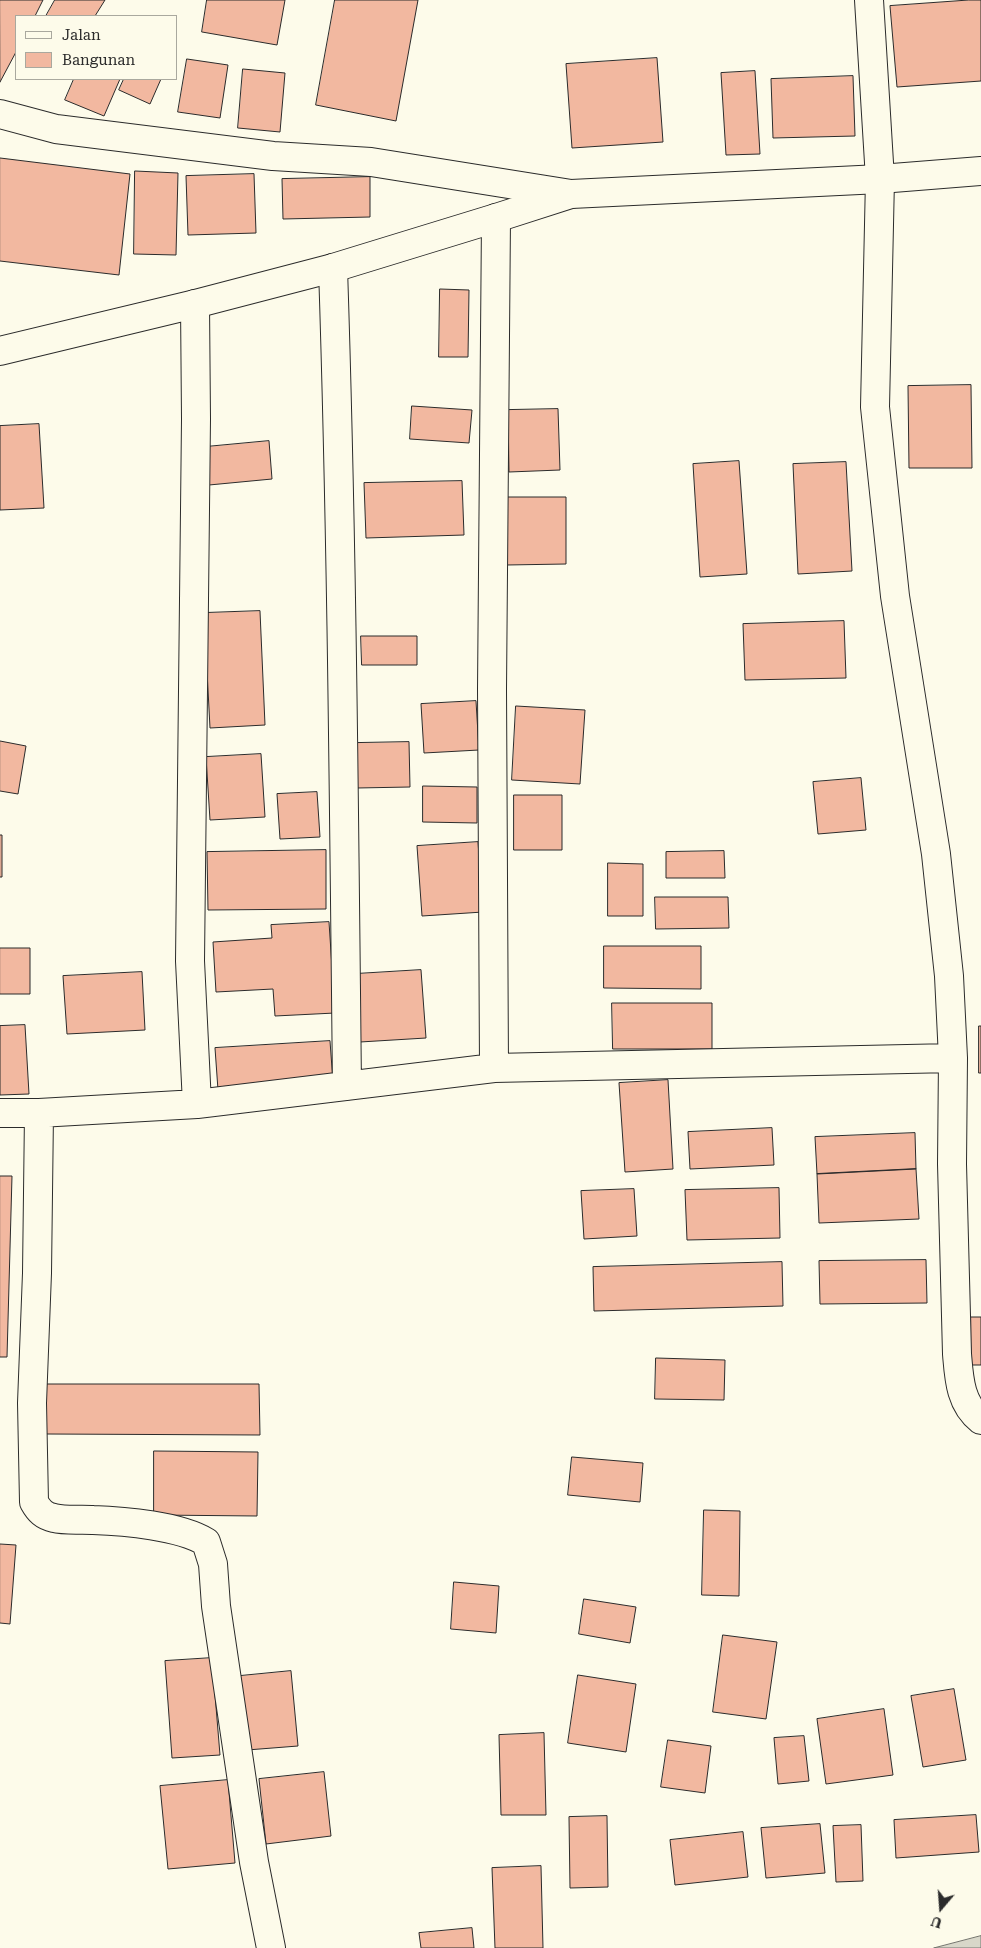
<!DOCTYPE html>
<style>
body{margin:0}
#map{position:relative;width:981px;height:1948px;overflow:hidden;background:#fdfbea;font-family:"Roboto Serif",serif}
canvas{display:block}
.legend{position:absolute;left:15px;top:15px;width:162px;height:65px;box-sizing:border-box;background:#fdfbea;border:1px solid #a9a89e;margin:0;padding:6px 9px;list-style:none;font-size:15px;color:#2b2b2b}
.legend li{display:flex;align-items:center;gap:10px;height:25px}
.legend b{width:25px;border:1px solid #a9a89e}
.north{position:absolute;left:916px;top:1883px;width:50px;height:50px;-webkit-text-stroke:4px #fdfbea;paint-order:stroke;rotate:198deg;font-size:14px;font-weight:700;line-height:20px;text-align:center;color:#2b2b2b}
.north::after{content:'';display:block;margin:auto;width:18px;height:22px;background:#2b2b2b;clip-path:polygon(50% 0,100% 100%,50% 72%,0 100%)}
</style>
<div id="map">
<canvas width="981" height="1948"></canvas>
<ul class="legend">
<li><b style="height:6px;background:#fdfbea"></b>Jalan</li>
<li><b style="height:14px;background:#f2b8a0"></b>Bangunan</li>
</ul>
<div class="north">U</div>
</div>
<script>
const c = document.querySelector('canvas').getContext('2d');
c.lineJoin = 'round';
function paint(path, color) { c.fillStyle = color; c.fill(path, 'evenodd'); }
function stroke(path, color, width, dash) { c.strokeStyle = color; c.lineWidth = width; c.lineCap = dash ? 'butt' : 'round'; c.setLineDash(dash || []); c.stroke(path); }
const water = new Path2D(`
 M 981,1936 L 981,1948 L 934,1948 Z`);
const building = new Path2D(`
 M 0,0 L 43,0 L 35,16 L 16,16 L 16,52 L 0,82 Z
 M 55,0 L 105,0 L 95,16 L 46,16 Z
 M 207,0 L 285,0 L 277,45 L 202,32 Z
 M 335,0 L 418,0 L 396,121 L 316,105 Z
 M 969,0 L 981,0 L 981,81 L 897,87 L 890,6 Z
 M 657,58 L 663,142 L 572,148 L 566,64 Z
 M 187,59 L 228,65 L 220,118 L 178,112 Z
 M 243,69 L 285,73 L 280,132 L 238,128 Z
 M 755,71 L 760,154 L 726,155 L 721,73 Z
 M 853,76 L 855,136 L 773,138 L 771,79 Z
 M 74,79 L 120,79 L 104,116 L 65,100 Z
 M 124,79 L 161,79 L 150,104 L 119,90 Z
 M 0,158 L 130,174 L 119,275 L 0,261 Z
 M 135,171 L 178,173 L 176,255 L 134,254 Z
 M 254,174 L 256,233 L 188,235 L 186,176 Z
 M 370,177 L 370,217 L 283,219 L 282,179 Z
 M 440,289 L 469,290 L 468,357 L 439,357 Z
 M 971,385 L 972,468 L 909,468 L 908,386 Z
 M 412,406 L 472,410 L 469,443 L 410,439 Z
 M 558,409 L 560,470 L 509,472 L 508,410 Z
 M 39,424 L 44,508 L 0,510 L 0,426 Z
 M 269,441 L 272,479 L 209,485 L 205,447 Z
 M 739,461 L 747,574 L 700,577 L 693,464 Z
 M 846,462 L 852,571 L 798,574 L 793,464 Z
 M 462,481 L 464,535 L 366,538 L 364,483 Z
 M 506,497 L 566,497 L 566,564 L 507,565 Z
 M 260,611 L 265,725 L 210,728 L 204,613 Z
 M 844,621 L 846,678 L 745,680 L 743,624 Z
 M 361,636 L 417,636 L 417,665 L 362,665 Z
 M 476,701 L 479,750 L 424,753 L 421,704 Z
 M 516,706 L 585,710 L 580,784 L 512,780 Z
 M 0,741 L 26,746 L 18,794 L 0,791 Z
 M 409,742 L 410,787 L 357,788 L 356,743 Z
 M 261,754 L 265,817 L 210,820 L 206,757 Z
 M 861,778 L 866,830 L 818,834 L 813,782 Z
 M 423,786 L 477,787 L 477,823 L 423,822 Z
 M 317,792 L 320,837 L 280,839 L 277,794 Z
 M 514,795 L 562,795 L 562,850 L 514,850 Z
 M 0,835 L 2,835 L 2,877 L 0,877 Z
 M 478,842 L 483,912 L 422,916 L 417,846 Z
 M 326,850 L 326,909 L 208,910 L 207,852 Z
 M 724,851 L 725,878 L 666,878 L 666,852 Z
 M 608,863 L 643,864 L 643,916 L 608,916 Z
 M 655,897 L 728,897 L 729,928 L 656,929 Z
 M 329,922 L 335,1013 L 275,1016 L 273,989 L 216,992 L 213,942 L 272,938 L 271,925 Z
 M 604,946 L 701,946 L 701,989 L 604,988 Z
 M 0,948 L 30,948 L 30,994 L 0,994 Z
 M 421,970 L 426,1038 L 360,1042 L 355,974 Z
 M 142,972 L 145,1030 L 67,1034 L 63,976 Z
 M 612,1003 L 712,1003 L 712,1049 L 613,1049 Z
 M 25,1025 L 29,1094 L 0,1095 L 0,1026 Z
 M 979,1026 L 981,1026 L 981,1073 L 979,1073 Z
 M 330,1041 L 333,1082 L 218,1090 L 215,1048 Z
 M 668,1080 L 673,1169 L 625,1172 L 619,1083 Z
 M 772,1128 L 774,1165 L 690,1169 L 688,1132 Z
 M 915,1133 L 916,1169 L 817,1174 L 815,1137 Z
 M 916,1169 L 919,1219 L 819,1223 L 817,1174 Z
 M 0,1176 L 12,1176 L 7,1357 L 0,1357 Z
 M 779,1188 L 780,1238 L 687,1240 L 685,1190 Z
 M 634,1189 L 637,1236 L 584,1239 L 581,1191 Z
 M 926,1260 L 927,1303 L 820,1304 L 819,1261 Z
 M 782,1262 L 783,1306 L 594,1311 L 593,1267 Z
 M 971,1317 L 981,1317 L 981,1365 L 971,1365 Z
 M 656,1358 L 725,1360 L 724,1400 L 655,1399 Z
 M 45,1384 L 259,1384 L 260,1435 L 45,1434 Z
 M 154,1451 L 258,1452 L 257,1516 L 154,1515 Z
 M 572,1457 L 643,1463 L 640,1502 L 568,1495 Z
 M 704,1510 L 740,1511 L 739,1596 L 702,1595 Z
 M 0,1544 L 16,1545 L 10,1624 L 0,1623 Z
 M 454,1582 L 499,1586 L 496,1633 L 451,1629 Z
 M 584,1599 L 636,1607 L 630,1643 L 579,1634 Z
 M 723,1635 L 777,1642 L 766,1719 L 713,1712 Z
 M 212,1658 L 220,1755 L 172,1758 L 165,1661 Z
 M 291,1671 L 298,1746 L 247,1750 L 240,1676 Z
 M 578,1675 L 636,1684 L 626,1752 L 568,1743 Z
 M 954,1689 L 966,1760 L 923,1767 L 911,1696 Z
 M 884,1709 L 893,1775 L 826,1784 L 817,1719 Z
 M 544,1733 L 546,1815 L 501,1815 L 499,1735 Z
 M 804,1736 L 809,1781 L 778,1784 L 774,1738 Z
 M 668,1740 L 711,1746 L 705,1793 L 661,1787 Z
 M 324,1772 L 331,1836 L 266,1844 L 259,1779 Z
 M 228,1780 L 235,1863 L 168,1869 L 160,1786 Z
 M 976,1815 L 979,1852 L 896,1858 L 894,1820 Z
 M 607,1816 L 608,1887 L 570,1888 L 569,1817 Z
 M 820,1824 L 825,1873 L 766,1878 L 761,1828 Z
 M 861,1825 L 863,1881 L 836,1882 L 833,1826 Z
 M 743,1832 L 748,1877 L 675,1885 L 670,1840 Z
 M 541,1866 L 543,1948 L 495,1948 L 492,1868 Z
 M 472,1928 L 474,1948 L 421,1948 L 419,1933 Z`);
const street = new Path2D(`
 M 869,0 L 880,179 L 875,407 L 895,596 L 936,854 L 949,976 L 953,1058 L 952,1164 L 957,1354 C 959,1378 960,1404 981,1420
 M 0,114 L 56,129 L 273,156 L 371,162 L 571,194
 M 333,268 C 342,541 344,813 347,1086
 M 195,304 L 196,419 L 190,961 L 197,1104
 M 494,1068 L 492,689 L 496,218
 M 0,1113 L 39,1113 L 197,1104 L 494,1068 L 953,1058
 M 39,1113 L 37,1273 L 32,1403 L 34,1502 C 39,1511 44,1516 54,1518 C 66,1521 81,1519 93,1520 C 125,1521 180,1526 206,1542 L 213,1564 L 216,1606 L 254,1862 L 271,1948`);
const secondary = new Path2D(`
 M 0,351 L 195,304 L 333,268 L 496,218 L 571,194 L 880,179 L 981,171`);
paint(water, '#d8d7c9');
stroke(water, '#74746e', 1);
paint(building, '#f2b8a0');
stroke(building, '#2b2b2b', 1);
stroke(street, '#2b2b2b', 30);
stroke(secondary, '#2b2b2b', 30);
stroke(street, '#fdfbea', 28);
stroke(secondary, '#fdfbea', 28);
</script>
